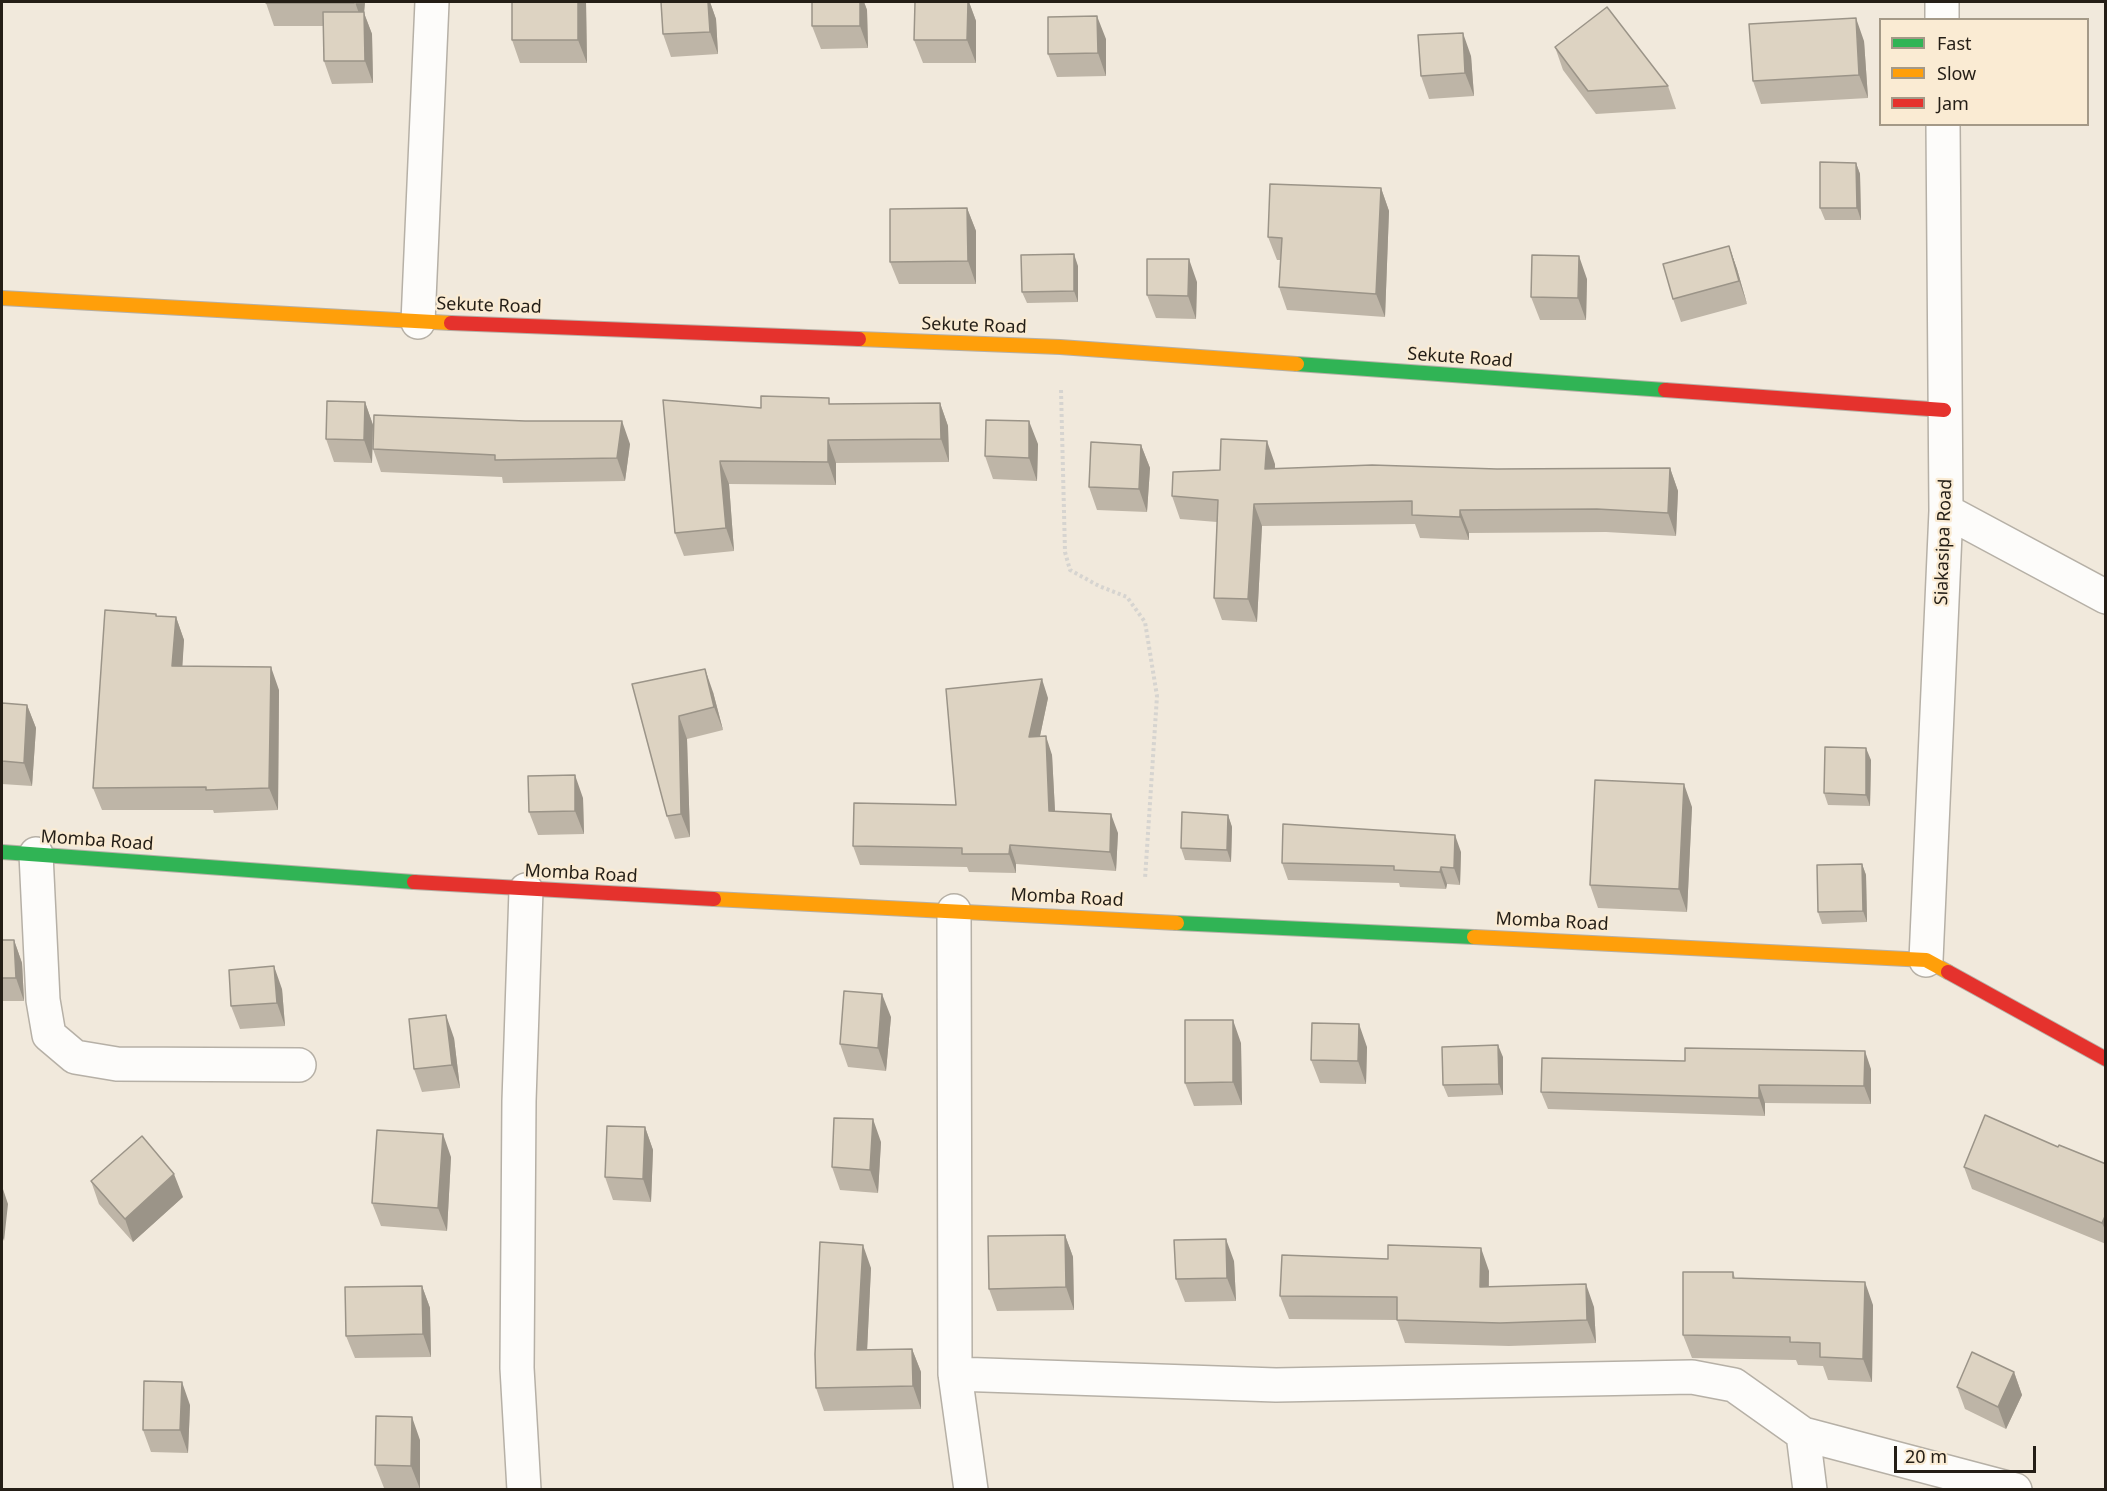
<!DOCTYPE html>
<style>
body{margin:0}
#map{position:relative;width:2107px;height:1491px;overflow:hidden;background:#f1e9dc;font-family:"Noto Sans",sans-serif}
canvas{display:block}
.frame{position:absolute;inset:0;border:3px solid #241e16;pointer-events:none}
.legend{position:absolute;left:1879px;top:18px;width:210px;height:108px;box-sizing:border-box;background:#faebd3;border:2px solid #a49987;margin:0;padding:8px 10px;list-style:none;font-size:18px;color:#241e16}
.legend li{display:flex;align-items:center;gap:12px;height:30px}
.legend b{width:30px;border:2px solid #a49987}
.scale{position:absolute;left:1894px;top:1446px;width:142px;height:27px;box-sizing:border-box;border:3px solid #241e16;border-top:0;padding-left:8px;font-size:18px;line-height:21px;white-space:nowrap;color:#241e16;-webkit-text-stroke:4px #faebd3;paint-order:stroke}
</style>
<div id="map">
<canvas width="2107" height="1491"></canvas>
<div class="frame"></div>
<ul class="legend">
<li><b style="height:8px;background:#30b455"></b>Fast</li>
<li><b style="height:8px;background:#ff9f0a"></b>Slow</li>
<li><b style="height:8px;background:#e5322d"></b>Jam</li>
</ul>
<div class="scale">20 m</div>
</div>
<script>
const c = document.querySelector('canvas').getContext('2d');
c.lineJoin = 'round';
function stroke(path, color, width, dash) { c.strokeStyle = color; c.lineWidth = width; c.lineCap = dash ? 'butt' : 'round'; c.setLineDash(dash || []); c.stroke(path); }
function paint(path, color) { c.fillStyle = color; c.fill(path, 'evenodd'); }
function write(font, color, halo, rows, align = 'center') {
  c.font = font + ' "Noto Sans",sans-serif'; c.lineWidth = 4.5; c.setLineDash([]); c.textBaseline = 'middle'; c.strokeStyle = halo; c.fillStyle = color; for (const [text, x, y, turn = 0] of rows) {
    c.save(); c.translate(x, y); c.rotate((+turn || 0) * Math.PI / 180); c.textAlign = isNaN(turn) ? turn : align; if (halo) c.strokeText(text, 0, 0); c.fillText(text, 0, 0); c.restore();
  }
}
const path = new Path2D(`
 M 1061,390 L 1065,552 L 1070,570 L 1099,586 L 1127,597 L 1145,622 L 1157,696 L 1145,879`);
const street = new Path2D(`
 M 1942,2 L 1942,20
 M 418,322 L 432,2
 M 1946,511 L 2106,597
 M 36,854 L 43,1000 L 49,1035 L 75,1057 L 117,1064 L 299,1065
 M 954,911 L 955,1374 L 971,1490
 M 1926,960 L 1946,511 L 1943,124
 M 955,1374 L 1276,1385 L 1692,1377 L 1734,1385 L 1803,1434 L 2015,1490
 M 1803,1434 L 1810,1490
 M 524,1490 L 517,1368 L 519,1101 L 526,890`);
const fast = new Path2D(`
 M 1297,364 L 1665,390
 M 2,852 L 414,882
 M 1177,923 L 1474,937`);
const slow = new Path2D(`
 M 2,298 L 451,323
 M 859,339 L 1060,347 L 1297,364
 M 714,899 L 1177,923
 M 1474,937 L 1926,960 L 1948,972`);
const jam = new Path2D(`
 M 451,323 L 859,339
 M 1665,390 L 1944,410
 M 414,882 L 714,899
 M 1948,972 L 2106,1059`);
const wall = new Path2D(`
 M 365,2 L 364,13 L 372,34 L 373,83 L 332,84 L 324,61 L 323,26 L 274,26 L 266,3 Z
 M 512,2 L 586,2 L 587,63 L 520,63 L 512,40 Z
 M 661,2 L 710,2 L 716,19 L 718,54 L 671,57 L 663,34 Z
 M 812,2 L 864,2 L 867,10 L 868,48 L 821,49 L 812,26 Z
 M 915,2 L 969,2 L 976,21 L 976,63 L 923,63 L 914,40 Z
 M 1106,39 L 1106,76 L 1057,77 L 1048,54 Z
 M 1864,41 L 1868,98 L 1761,104 L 1753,81 Z
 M 1555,47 L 1668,86 L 1676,109 L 1596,114 L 1563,70 Z
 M 1471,56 L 1474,96 L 1429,99 L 1421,76 Z
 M 1856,163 L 1860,174 L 1861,220 L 1825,220 L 1820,208 Z
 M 1381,188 L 1389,211 L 1385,317 L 1287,310 L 1279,287 L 1281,260 L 1277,260 L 1268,237 Z
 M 967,208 L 976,231 L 976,284 L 899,284 L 890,262 Z
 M 1729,246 L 1737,269 L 1747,304 L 1681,322 L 1673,299 Z
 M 1078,266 L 1078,302 L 1027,303 L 1022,292 Z
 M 1587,279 L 1586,320 L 1540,320 L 1531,297 Z
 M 1197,282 L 1196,319 L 1156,318 L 1147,295 Z
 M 663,400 L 761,408 L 831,404 L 940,403 L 948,426 L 949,462 L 836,463 L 836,485 L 729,484 L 734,551 L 684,556 L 675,533 Z
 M 365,402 L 373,425 L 372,463 L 334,462 L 326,439 Z
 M 630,444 L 625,481 L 503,483 L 502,477 L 381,472 L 373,449 Z
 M 1038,444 L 1037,481 L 993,479 L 985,456 Z
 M 1141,445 L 1150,468 L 1147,512 L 1097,510 L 1089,487 Z
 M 1275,464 L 1275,468 L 1497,469 L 1670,468 L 1678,491 L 1676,536 L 1606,532 L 1469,533 L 1469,540 L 1420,538 L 1415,524 L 1262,526 L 1257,622 L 1222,620 L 1214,598 L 1217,522 L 1180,519 L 1172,496 L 1220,470 Z
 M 156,614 L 157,616 L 176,617 L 184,640 L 182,666 L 279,690 L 278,810 L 214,813 L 213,810 L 102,810 L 93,788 Z
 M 632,684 L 713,692 L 723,730 L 687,739 L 690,837 L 675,839 L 667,816 Z
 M 1048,698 L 1040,736 L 1052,755 L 1055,811 L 1118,833 L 1116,871 L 1016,864 L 1016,873 L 969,872 L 967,867 L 860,865 L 853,846 L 956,805 Z
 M 2,703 L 27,705 L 36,728 L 32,786 L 2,784 Z
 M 1871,760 L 1870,806 L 1828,805 L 1824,793 Z
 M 583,798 L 584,834 L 538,835 L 529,812 Z
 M 1692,807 L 1687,912 L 1598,908 L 1590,885 Z
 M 1228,815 L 1232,827 L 1231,862 L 1185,860 L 1181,848 Z
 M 1461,852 L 1460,885 L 1447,884 L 1446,889 L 1400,887 L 1399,883 L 1288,880 L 1282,863 Z
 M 1862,864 L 1866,875 L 1867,922 L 1822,924 L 1818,912 Z
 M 2,940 L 14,940 L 22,963 L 24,1001 L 2,1001 Z
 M 282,989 L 285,1026 L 240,1029 L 231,1006 Z
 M 891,1017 L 886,1071 L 848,1067 L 840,1044 Z
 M 454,1038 L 460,1088 L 422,1092 L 414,1069 Z
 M 1241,1043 L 1242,1105 L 1194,1106 L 1185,1083 Z
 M 1367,1047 L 1366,1084 L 1320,1083 L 1311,1060 Z
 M 1503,1057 L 1503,1095 L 1448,1097 L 1443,1085 Z
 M 1871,1069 L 1871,1104 L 1765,1103 L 1765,1116 L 1548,1109 L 1541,1092 Z
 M 645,1127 L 653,1150 L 651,1202 L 613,1200 L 605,1177 Z
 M 881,1142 L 878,1193 L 840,1190 L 832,1167 Z
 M 2058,1147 L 2106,1164 L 2106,1244 L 1972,1189 L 1964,1167 Z
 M 451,1157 L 447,1231 L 381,1226 L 372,1203 Z
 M 91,1181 L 183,1197 L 133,1242 L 99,1204 Z
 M 1065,1235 L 1073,1257 L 1074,1310 L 997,1311 L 989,1289 Z
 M 1234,1261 L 1236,1301 L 1185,1302 L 1176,1279 Z
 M 871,1268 L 867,1350 L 912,1349 L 921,1372 L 921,1409 L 824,1411 L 816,1388 Z
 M 1489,1271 L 1489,1287 L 1594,1307 L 1596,1343 L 1509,1346 L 1405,1343 L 1397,1320 L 1289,1319 L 1280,1296 Z
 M 1733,1272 L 1735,1278 L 1873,1305 L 1872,1382 L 1828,1380 L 1823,1366 L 1798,1365 L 1796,1360 L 1692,1358 L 1683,1335 Z
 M 422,1286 L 430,1308 L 431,1357 L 355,1358 L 346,1336 Z
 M 2014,1372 L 2022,1395 L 2006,1429 L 1965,1409 L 1957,1387 Z
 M 190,1405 L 188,1453 L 151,1452 L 143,1430 Z
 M 420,1440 L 420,1489 L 384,1488 L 375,1465 Z`);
const shadedWall = new Path2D(`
 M 355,2 L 365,2 L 364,13 L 372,34 L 373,83 L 365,61 L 363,25 Z
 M 578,2 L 586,2 L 587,63 L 578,40 Z
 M 708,2 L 710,2 L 716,19 L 718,54 L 710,32 Z
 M 860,2 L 864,2 L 867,10 L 868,48 L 860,26 Z
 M 968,2 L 969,2 L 976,21 L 976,63 L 967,40 Z
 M 1097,16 L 1106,39 L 1106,76 L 1098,53 Z
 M 1856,18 L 1864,41 L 1868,98 L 1859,75 Z
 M 1463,33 L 1471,56 L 1474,96 L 1465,73 Z
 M 1856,163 L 1860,174 L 1861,220 L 1857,208 Z
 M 1381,188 L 1389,211 L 1385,317 L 1376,294 Z
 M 967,208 L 976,231 L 976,284 L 968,261 Z
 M 1729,246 L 1737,269 L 1747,304 L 1739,281 Z
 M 1074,254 L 1078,266 L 1078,302 L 1074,291 Z
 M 1579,256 L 1587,279 L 1586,320 L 1578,298 Z
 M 1189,259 L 1197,282 L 1196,319 L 1188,296 Z
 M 365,402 L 373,425 L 372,463 L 364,440 Z
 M 940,403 L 948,426 L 949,462 L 941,439 Z
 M 622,421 L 630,444 L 625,481 L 617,458 Z
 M 1029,421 L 1038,444 L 1037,481 L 1029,458 Z
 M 828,440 L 836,463 L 836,485 L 828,462 Z
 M 1267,441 L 1275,464 L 1274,491 L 1265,469 Z
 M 1141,445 L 1150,468 L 1147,512 L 1139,489 Z
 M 720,461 L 729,484 L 734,551 L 726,528 Z
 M 1670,468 L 1678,491 L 1676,536 L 1668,513 Z
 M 1254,504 L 1262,526 L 1257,622 L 1248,599 Z
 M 1460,510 L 1469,533 L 1469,540 L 1460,517 Z
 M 176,617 L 184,640 L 181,689 L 172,666 Z
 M 271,667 L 279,690 L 278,810 L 269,788 Z
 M 705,669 L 713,692 L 723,730 L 714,707 Z
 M 1042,679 L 1048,698 L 1036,755 L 1029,737 Z
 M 27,705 L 36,728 L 32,786 L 24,763 Z
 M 679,716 L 687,739 L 690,837 L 681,814 Z
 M 1046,736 L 1052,755 L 1056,830 L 1049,811 Z
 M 1866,748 L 1871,760 L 1870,806 L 1866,795 Z
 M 575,775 L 583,798 L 584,834 L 575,811 Z
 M 1684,784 L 1692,807 L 1687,912 L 1679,889 Z
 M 1111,814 L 1118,833 L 1116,871 L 1110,852 Z
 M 1228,815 L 1232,827 L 1231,862 L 1227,850 Z
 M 1455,835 L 1461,852 L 1460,885 L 1454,868 Z
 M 1010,845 L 1016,864 L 1016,873 L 1009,854 Z
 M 1862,864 L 1866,875 L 1867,922 L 1863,911 Z
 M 1441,867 L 1447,884 L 1446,889 L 1440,872 Z
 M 14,940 L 22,963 L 24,1001 L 16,978 Z
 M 274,966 L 282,989 L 285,1026 L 277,1003 Z
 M 882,994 L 891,1017 L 886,1071 L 878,1048 Z
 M 446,1015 L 454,1038 L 460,1088 L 452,1065 Z
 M 1233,1020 L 1241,1043 L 1242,1105 L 1233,1082 Z
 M 1359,1024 L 1367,1047 L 1366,1084 L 1358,1061 Z
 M 1498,1045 L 1503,1057 L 1503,1095 L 1499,1084 Z
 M 1865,1051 L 1871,1069 L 1871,1104 L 1864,1086 Z
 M 1759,1085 L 1765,1103 L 1765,1116 L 1759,1098 Z
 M 873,1119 L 881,1142 L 878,1193 L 870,1170 Z
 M 645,1127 L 653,1150 L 651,1202 L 643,1179 Z
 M 443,1134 L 451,1157 L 447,1231 L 438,1208 Z
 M 174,1174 L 183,1197 L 133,1242 L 125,1219 Z
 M 2,1186 L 8,1204 L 4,1241 L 2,1235 Z
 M 2106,1214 L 2106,1232 L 2102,1223 Z
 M 1065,1235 L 1073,1257 L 1074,1310 L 1066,1287 Z
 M 1226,1239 L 1234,1261 L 1236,1301 L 1227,1278 Z
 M 863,1245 L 871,1268 L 866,1373 L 857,1350 Z
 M 1481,1248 L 1489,1271 L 1488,1310 L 1480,1287 Z
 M 1865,1282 L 1873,1305 L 1872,1382 L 1863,1359 Z
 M 1586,1284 L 1594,1307 L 1596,1343 L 1587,1320 Z
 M 422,1286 L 430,1308 L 431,1357 L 423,1334 Z
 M 912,1349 L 921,1372 L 921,1409 L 913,1386 Z
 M 2014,1372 L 2022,1395 L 2006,1429 L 1998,1407 Z
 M 182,1382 L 190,1405 L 188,1453 L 180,1430 Z
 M 412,1417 L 420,1440 L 420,1489 L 411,1466 Z`);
const building = new Path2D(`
 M 266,2 L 355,2 L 354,3 L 266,3 Z
 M 512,2 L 578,2 L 578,40 L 512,40 Z
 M 661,2 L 708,2 L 710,32 L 663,34 Z
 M 812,2 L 860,2 L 860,26 L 812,26 Z
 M 915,2 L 968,2 L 967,40 L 914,40 Z
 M 1607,7 L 1668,86 L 1588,91 L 1555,47 Z
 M 323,12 L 364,12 L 365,61 L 324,61 Z
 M 1097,16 L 1098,53 L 1048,54 L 1048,17 Z
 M 1856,18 L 1859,75 L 1753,81 L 1749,24 Z
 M 1463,33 L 1465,73 L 1421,76 L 1418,35 Z
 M 1820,162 L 1856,163 L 1857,208 L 1820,208 Z
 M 1270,184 L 1381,188 L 1376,294 L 1279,287 L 1282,238 L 1268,237 Z
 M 967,208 L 968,261 L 890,262 L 890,209 Z
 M 1729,246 L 1739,281 L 1673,299 L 1663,264 Z
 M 1074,254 L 1074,291 L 1022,292 L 1021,255 Z
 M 1532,255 L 1579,256 L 1578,298 L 1531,297 Z
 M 1147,259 L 1189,259 L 1188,296 L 1147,295 Z
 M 761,396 L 829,398 L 829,404 L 940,403 L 941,439 L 828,440 L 828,462 L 720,461 L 726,528 L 675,533 L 663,400 L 761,408 Z
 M 327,401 L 365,402 L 364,440 L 326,439 Z
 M 374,415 L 525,421 L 622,421 L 617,458 L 495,460 L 495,455 L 373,449 Z
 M 986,420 L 1029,421 L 1029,458 L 985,456 Z
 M 1221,439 L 1267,441 L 1265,469 L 1372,465 L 1497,469 L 1670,468 L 1668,513 L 1597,509 L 1460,510 L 1460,517 L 1412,515 L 1412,501 L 1254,504 L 1248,599 L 1214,598 L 1218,500 L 1172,496 L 1173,472 L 1220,470 Z
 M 1091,442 L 1141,445 L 1139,489 L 1089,487 Z
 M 105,610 L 156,614 L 156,616 L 176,617 L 172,666 L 271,667 L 269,788 L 206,790 L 206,787 L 93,788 Z
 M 705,669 L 714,707 L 679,716 L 681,814 L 667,816 L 632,684 Z
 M 1042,679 L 1029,737 L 1046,736 L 1049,811 L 1111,814 L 1110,852 L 1010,845 L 1009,854 L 962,854 L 962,848 L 853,846 L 854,803 L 956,805 L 946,689 Z
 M 2,703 L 27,705 L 24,763 L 2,761 Z
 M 1825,747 L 1866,748 L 1866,795 L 1824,793 Z
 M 575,775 L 575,811 L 529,812 L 528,776 Z
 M 1595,780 L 1684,784 L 1679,889 L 1590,885 Z
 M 1182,812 L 1228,815 L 1227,850 L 1181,848 Z
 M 1283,824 L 1455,835 L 1454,868 L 1441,867 L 1440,872 L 1394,870 L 1394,866 L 1282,863 Z
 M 1862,864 L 1863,911 L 1818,912 L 1817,865 Z
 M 2,940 L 14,940 L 16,978 L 2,978 Z
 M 274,966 L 277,1003 L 231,1006 L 229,970 Z
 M 844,991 L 882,994 L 878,1048 L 840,1044 Z
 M 446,1015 L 452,1065 L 414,1069 L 409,1019 Z
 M 1185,1020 L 1233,1020 L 1233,1082 L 1185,1083 Z
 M 1312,1023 L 1359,1024 L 1358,1061 L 1311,1060 Z
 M 1498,1045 L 1499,1084 L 1443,1085 L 1442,1047 Z
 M 1685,1048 L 1865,1051 L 1864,1086 L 1759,1085 L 1759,1098 L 1541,1092 L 1542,1058 L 1685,1061 Z
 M 1985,1115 L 2058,1147 L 2059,1145 L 2106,1164 L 2106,1214 L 2102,1223 L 1964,1167 Z
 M 834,1118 L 873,1119 L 870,1170 L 832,1167 Z
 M 607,1126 L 645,1127 L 643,1179 L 605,1177 Z
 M 377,1130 L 443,1134 L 438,1208 L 372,1203 Z
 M 142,1136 L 174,1174 L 125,1219 L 91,1181 Z
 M 1065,1235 L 1066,1287 L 989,1289 L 988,1236 Z
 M 1226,1239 L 1227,1278 L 1176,1279 L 1174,1240 Z
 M 820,1242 L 863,1245 L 857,1350 L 912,1349 L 913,1386 L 816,1388 L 815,1354 Z
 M 1388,1245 L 1481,1248 L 1480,1287 L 1586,1284 L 1587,1320 L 1500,1323 L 1397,1320 L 1397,1297 L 1280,1296 L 1282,1255 L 1388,1259 Z
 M 1683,1272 L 1733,1272 L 1733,1278 L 1865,1282 L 1863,1359 L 1820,1357 L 1820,1343 L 1790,1342 L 1790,1337 L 1683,1335 Z
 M 422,1286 L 423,1334 L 346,1336 L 345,1287 Z
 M 1972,1352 L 2014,1372 L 1998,1407 L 1957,1387 Z
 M 144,1381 L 182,1382 L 180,1430 L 143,1430 Z
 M 376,1416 L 412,1417 L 411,1466 L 375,1465 Z`);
const streetNames = [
 ["Sekute Road",489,306,2],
 ["Sekute Road",974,326,2],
 ["Sekute Road",1460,358,4],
 ["Siakasipa Road",1944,542,-88],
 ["Momba Road",97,841,4],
 ["Momba Road",581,874,3],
 ["Momba Road",1067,898,3],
 ["Momba Road",1552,922,3]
];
stroke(street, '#b6b0a6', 36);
stroke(fast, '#b6b0a6', 16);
stroke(slow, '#b6b0a6', 16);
stroke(jam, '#b6b0a6', 16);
stroke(path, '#d6d4d0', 4, [3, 3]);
stroke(street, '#fdfcfa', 33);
stroke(fast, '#30b455', 14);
stroke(slow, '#ff9f0a', 14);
stroke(jam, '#e5322d', 14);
paint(wall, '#beb5a7');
paint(shadedWall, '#9b9488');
paint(building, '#ddd3c2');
stroke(building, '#9b9488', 1.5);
write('18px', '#241e16', '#faebd3', streetNames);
</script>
